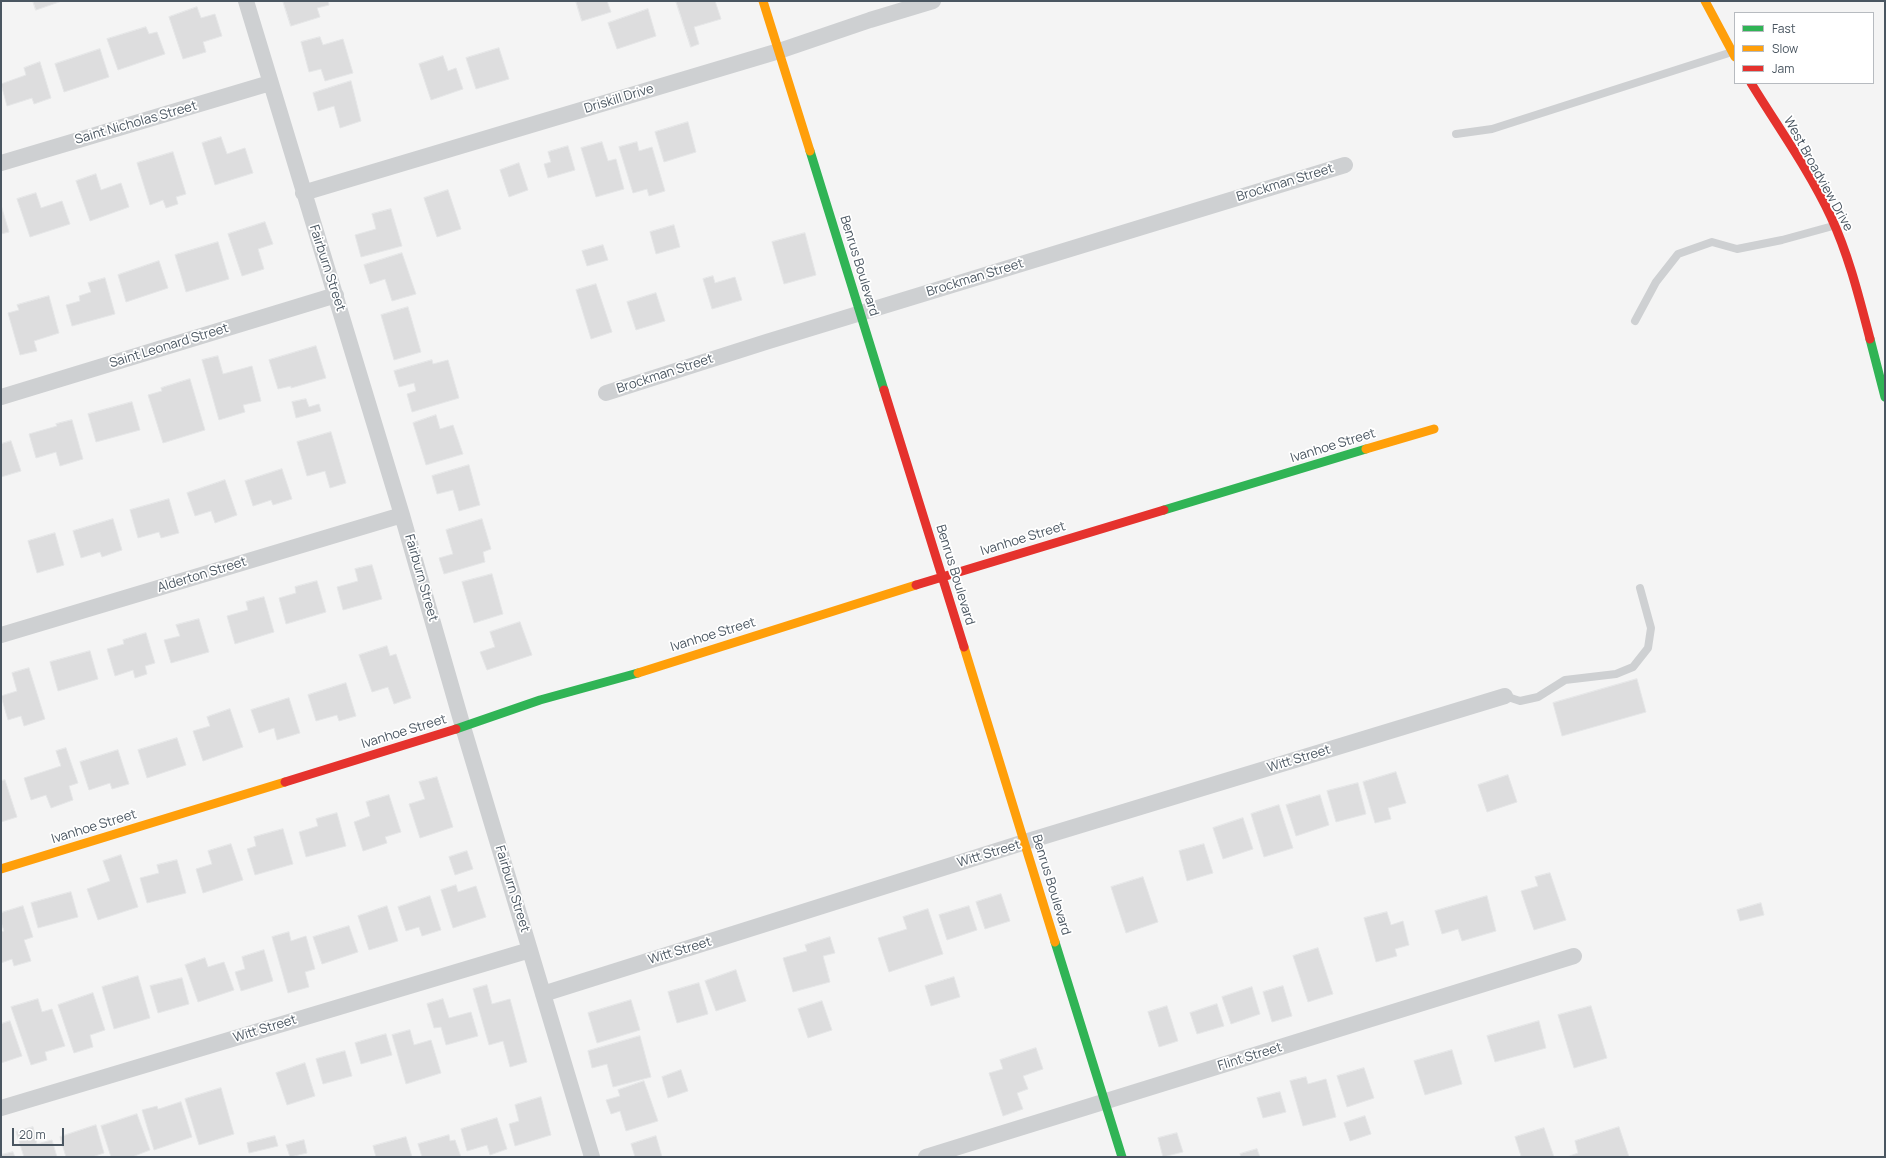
<!DOCTYPE html>
<style>
body{margin:0}
#map{position:relative;width:1886px;height:1158px;overflow:hidden;background:#f4f4f4;font-family:Manrope,sans-serif}
canvas{display:block}
.frame{position:absolute;inset:0;border:2px solid #4a5661;pointer-events:none}
.legend{position:absolute;left:1734px;top:12px;width:140px;height:72px;box-sizing:border-box;background:#fff;border:1px solid #b7bbc0;margin:0;padding:5px 7px;list-style:none;font-size:12px;color:#4a5661}
.legend li{display:flex;align-items:center;gap:8px;height:20px}
.legend b{width:20px;border:1px solid #b7bbc0}
.scale{position:absolute;left:12px;top:1128px;width:52px;height:18px;box-sizing:border-box;border:2px solid #4a5661;border-top:0;padding-left:5px;font-size:12px;line-height:14px;white-space:nowrap;color:#4a5661;-webkit-text-stroke:3px #fff;paint-order:stroke}
</style>
<div id="map">
<canvas width="1886" height="1158"></canvas>
<div class="frame"></div>
<ul class="legend">
<li><b style="height:5px;background:#30b455"></b>Fast</li>
<li><b style="height:5px;background:#ff9f0a"></b>Slow</li>
<li><b style="height:5px;background:#e5322d"></b>Jam</li>
</ul>
<div class="scale">20 m</div>
</div>
<script>
const c = document.querySelector('canvas').getContext('2d');
c.lineJoin = 'round';
function paint(path, color) { c.fillStyle = color; c.fill(path, 'evenodd'); }
function stroke(path, color, width, dash) { c.strokeStyle = color; c.lineWidth = width; c.lineCap = dash ? 'butt' : 'round'; c.setLineDash(dash || []); c.stroke(path); }
function write(font, color, halo, rows, align = 'center') {
  c.font = font + ' Manrope,sans-serif'; c.lineWidth = 3.5; c.setLineDash([]); c.textBaseline = 'middle'; c.strokeStyle = halo; c.fillStyle = color; for (const [text, x, y, turn = 0] of rows) {
    c.save(); c.translate(x, y); c.rotate((+turn || 0) * Math.PI / 180); c.textAlign = isNaN(turn) ? turn : align; if (halo) c.strokeText(text, 0, 0); c.fillText(text, 0, 0); c.restore();
  }
}
const building = new Path2D(`
 M 33,1 L 62,1 L 36,10 Z
 M 283,1 L 328,1 L 329,5 L 317,8 L 320,17 L 291,26 Z
 M 576,1 L 607,1 L 611,12 L 582,21 Z
 M 676,1 L 715,1 L 721,19 L 694,27 L 699,44 L 691,47 Z
 M 197,7 L 201,18 L 215,14 L 222,36 L 203,42 L 206,52 L 183,59 L 169,17 Z
 M 648,9 L 656,36 L 617,49 L 608,23 Z
 M 146,27 L 149,34 L 157,32 L 165,54 L 118,70 L 107,39 Z
 M 320,37 L 323,45 L 343,39 L 353,73 L 325,81 L 321,69 L 309,72 L 301,42 Z
 M 499,48 L 509,79 L 476,89 L 466,58 Z
 M 100,49 L 109,77 L 64,92 L 55,64 Z
 M 443,56 L 448,71 L 456,68 L 463,89 L 431,100 L 419,64 Z
 M 40,62 L 51,98 L 34,104 L 32,98 L 7,106 L 1,84 L 26,75 L 24,68 Z
 M 351,81 L 361,121 L 340,128 L 334,106 L 318,111 L 313,93 Z
 M 688,122 L 696,152 L 664,162 L 655,132 Z
 M 221,137 L 227,154 L 245,148 L 253,173 L 215,185 L 202,143 Z
 M 602,142 L 608,161 L 616,159 L 624,189 L 596,197 L 581,148 Z
 M 637,142 L 639,151 L 652,147 L 665,191 L 649,196 L 647,189 L 633,193 L 619,147 Z
 M 568,146 L 575,170 L 548,178 L 544,164 L 551,162 L 548,152 Z
 M 173,152 L 186,194 L 176,197 L 178,204 L 166,208 L 163,200 L 150,205 L 137,163 Z
 M 519,163 L 528,190 L 509,197 L 500,170 Z
 M 96,174 L 101,190 L 121,183 L 129,207 L 90,221 L 76,181 Z
 M 448,190 L 461,229 L 437,237 L 424,198 Z
 M 36,193 L 41,208 L 62,201 L 70,224 L 30,237 L 17,199 Z
 M 1,205 L 9,232 L 1,234 Z
 M 391,209 L 402,246 L 361,257 L 355,235 L 376,229 L 372,214 Z
 M 265,222 L 273,244 L 258,249 L 264,269 L 242,276 L 228,234 Z
 M 674,225 L 680,247 L 656,254 L 650,232 Z
 M 805,233 L 816,275 L 784,284 L 772,242 Z
 M 218,242 L 229,279 L 186,292 L 175,255 Z
 M 603,245 L 608,260 L 587,266 L 582,251 Z
 M 402,253 L 416,294 L 392,301 L 385,279 L 370,284 L 364,265 Z
 M 159,261 L 168,288 L 126,302 L 118,275 Z
 M 713,276 L 715,283 L 735,277 L 742,300 L 712,309 L 703,279 Z
 M 105,278 L 115,314 L 72,326 L 66,305 L 80,301 L 79,296 L 91,292 L 88,283 Z
 M 596,284 L 612,332 L 591,339 L 576,290 Z
 M 656,293 L 665,321 L 636,330 L 627,302 Z
 M 49,296 L 59,333 L 34,341 L 37,351 L 20,355 L 8,313 L 19,310 L 17,305 Z
 M 408,307 L 421,352 L 394,360 L 381,315 Z
 M 316,346 L 326,378 L 291,388 L 291,386 L 278,389 L 269,360 Z
 M 218,356 L 223,374 L 252,366 L 261,401 L 243,405 L 245,412 L 219,420 L 202,360 Z
 M 432,360 L 433,364 L 448,360 L 459,398 L 412,412 L 407,394 L 416,391 L 414,383 L 399,387 L 394,371 Z
 M 190,379 L 205,430 L 163,443 L 148,395 L 162,391 L 161,388 Z
 M 306,399 L 309,407 L 319,404 L 321,411 L 296,418 L 292,402 Z
 M 132,402 L 140,430 L 96,442 L 88,414 Z
 M 436,415 L 440,429 L 453,425 L 463,454 L 426,465 L 413,423 Z
 M 72,420 L 83,459 L 60,466 L 56,452 L 36,458 L 29,434 L 57,426 L 56,424 Z
 M 331,432 L 346,483 L 330,488 L 325,471 L 307,476 L 297,442 Z
 M 11,441 L 21,471 L 1,477 L 1,444 Z
 M 469,465 L 480,505 L 459,511 L 453,490 L 437,494 L 432,476 Z
 M 282,469 L 292,499 L 273,505 L 271,500 L 253,506 L 245,481 Z
 M 225,480 L 237,515 L 215,523 L 211,511 L 195,516 L 187,493 Z
 M 169,499 L 179,533 L 161,538 L 159,532 L 138,538 L 130,510 Z
 M 113,519 L 122,550 L 102,557 L 100,552 L 81,558 L 73,531 Z
 M 482,519 L 491,549 L 483,552 L 485,562 L 444,574 L 439,558 L 453,554 L 446,530 Z
 M 55,533 L 64,565 L 37,573 L 28,541 Z
 M 372,565 L 382,599 L 343,610 L 337,587 L 358,581 L 355,569 Z
 M 492,574 L 503,614 L 474,623 L 462,582 Z
 M 317,581 L 326,612 L 286,624 L 279,598 L 296,593 L 295,587 Z
 M 264,597 L 274,632 L 235,644 L 227,616 L 248,610 L 246,602 Z
 M 199,619 L 209,652 L 171,663 L 164,640 L 180,636 L 176,625 Z
 M 520,622 L 532,655 L 487,670 L 480,652 L 495,647 L 490,632 Z
 M 146,633 L 155,663 L 145,666 L 147,674 L 135,678 L 133,670 L 115,676 L 107,649 L 124,644 L 123,640 Z
 M 387,646 L 390,656 L 396,654 L 411,698 L 394,704 L 388,687 L 372,692 L 359,655 Z
 M 90,651 L 98,679 L 58,691 L 50,662 Z
 M 29,668 L 45,719 L 24,726 L 21,716 L 8,720 L 1,696 L 17,691 L 12,673 Z
 M 1637,679 L 1646,712 L 1562,736 L 1553,703 Z
 M 346,683 L 356,716 L 339,721 L 337,715 L 316,721 L 308,695 Z
 M 289,698 L 300,733 L 277,740 L 274,728 L 259,733 L 251,710 Z
 M 230,709 L 243,747 L 203,761 L 193,731 L 210,726 L 207,717 Z
 M 177,738 L 186,765 L 147,778 L 138,750 Z
 M 66,748 L 78,783 L 69,786 L 73,800 L 51,808 L 46,795 L 31,800 L 24,778 L 61,766 L 56,751 Z
 M 118,750 L 129,784 L 112,789 L 110,783 L 89,790 L 80,762 Z
 M 1396,772 L 1406,803 L 1388,808 L 1391,819 L 1375,823 L 1363,782 Z
 M 1508,775 L 1517,802 L 1487,812 L 1478,785 Z
 M 437,777 L 453,827 L 420,838 L 409,804 L 425,799 L 419,782 Z
 M 5,780 L 17,817 L 1,822 L 1,781 Z
 M 1358,783 L 1366,814 L 1336,822 L 1327,791 Z
 M 389,795 L 401,832 L 385,837 L 387,843 L 363,851 L 354,822 L 370,816 L 366,802 Z
 M 1320,795 L 1329,825 L 1296,836 L 1286,805 Z
 M 1279,805 L 1293,848 L 1264,857 L 1251,814 Z
 M 337,813 L 346,846 L 306,857 L 299,832 L 318,826 L 316,819 Z
 M 1243,818 L 1253,849 L 1223,859 L 1213,828 Z
 M 283,829 L 293,864 L 255,875 L 247,849 L 256,846 L 254,837 Z
 M 231,844 L 243,880 L 203,893 L 196,869 L 212,864 L 208,851 Z
 M 1204,844 L 1213,873 L 1187,881 L 1179,851 Z
 M 467,851 L 473,869 L 455,875 L 449,857 Z
 M 121,855 L 138,907 L 98,920 L 87,889 L 110,881 L 103,861 Z
 M 177,860 L 186,893 L 147,903 L 140,878 L 159,873 L 157,865 Z
 M 1550,873 L 1566,920 L 1534,930 L 1521,891 L 1538,886 L 1535,877 Z
 M 1143,877 L 1158,922 L 1126,933 L 1111,887 Z
 M 456,885 L 458,892 L 476,886 L 486,917 L 453,928 L 441,890 Z
 M 71,892 L 78,917 L 38,928 L 31,903 Z
 M 1001,894 L 1010,921 L 985,929 L 976,902 Z
 M 430,896 L 441,930 L 422,936 L 419,927 L 406,931 L 398,907 Z
 M 1487,896 L 1496,931 L 1462,941 L 1458,929 L 1442,934 L 1435,911 Z
 M 1761,903 L 1764,915 L 1740,921 L 1737,910 Z
 M 23,906 L 33,937 L 24,940 L 31,961 L 14,966 L 12,959 L 1,963 L 1,932 L 4,931 L 1,922 L 1,913 Z
 M 387,906 L 398,941 L 369,950 L 358,916 Z
 M 969,906 L 977,930 L 947,940 L 939,915 Z
 M 928,909 L 943,954 L 889,972 L 878,938 L 907,929 L 903,917 Z
 M 1387,912 L 1391,925 L 1403,921 L 1409,945 L 1395,949 L 1397,956 L 1376,962 L 1364,918 Z
 M 349,926 L 358,952 L 322,964 L 313,937 Z
 M 289,932 L 291,941 L 306,936 L 315,969 L 305,972 L 309,987 L 288,993 L 272,937 Z
 M 830,937 L 835,953 L 823,956 L 830,982 L 793,992 L 783,958 L 807,951 L 805,945 Z
 M 1318,948 L 1333,994 L 1308,1002 L 1293,956 Z
 M 264,950 L 273,981 L 241,991 L 235,972 L 245,969 L 242,957 Z
 M 205,958 L 208,967 L 224,962 L 234,990 L 198,1002 L 185,965 Z
 M 736,970 L 746,1001 L 716,1011 L 705,981 Z
 M 138,976 L 150,1018 L 114,1029 L 102,987 Z
 M 954,977 L 960,997 L 931,1006 L 925,986 Z
 M 182,978 L 189,1004 L 158,1013 L 150,986 Z
 M 699,983 L 708,1014 L 677,1023 L 668,992 Z
 M 487,985 L 492,1004 L 510,999 L 527,1062 L 510,1067 L 503,1041 L 489,1045 L 473,989 Z
 M 1283,986 L 1292,1016 L 1272,1022 L 1263,992 Z
 M 1252,987 L 1260,1014 L 1231,1024 L 1222,997 Z
 M 93,993 L 105,1030 L 90,1035 L 93,1047 L 74,1053 L 58,1005 Z
 M 38,999 L 42,1012 L 52,1009 L 65,1046 L 45,1052 L 47,1060 L 31,1065 L 11,1007 Z
 M 443,999 L 449,1018 L 471,1012 L 478,1036 L 446,1045 L 441,1027 L 434,1028 L 427,1004 Z
 M 631,1000 L 640,1030 L 597,1043 L 588,1013 Z
 M 822,1001 L 832,1030 L 808,1038 L 798,1009 Z
 M 1217,1004 L 1224,1026 L 1197,1034 L 1190,1013 Z
 M 1167,1006 L 1178,1041 L 1159,1047 L 1148,1012 Z
 M 1591,1006 L 1607,1058 L 1574,1068 L 1558,1015 Z
 M 10,1021 L 22,1056 L 1,1063 L 1,1024 Z
 M 1539,1021 L 1546,1048 L 1495,1062 L 1487,1036 Z
 M 410,1030 L 414,1045 L 431,1040 L 441,1073 L 406,1084 L 392,1035 Z
 M 386,1034 L 392,1055 L 361,1064 L 355,1043 Z
 M 640,1036 L 651,1077 L 613,1087 L 607,1064 L 592,1068 L 588,1051 Z
 M 1036,1048 L 1043,1069 L 1023,1076 L 1028,1089 L 1017,1093 L 1023,1109 L 1003,1116 L 989,1073 L 1003,1069 L 1000,1060 Z
 M 1452,1050 L 1462,1084 L 1425,1095 L 1414,1061 Z
 M 345,1051 L 352,1076 L 323,1084 L 316,1059 Z
 M 305,1063 L 315,1096 L 287,1105 L 276,1073 Z
 M 1364,1068 L 1374,1098 L 1347,1107 L 1337,1076 Z
 M 681,1070 L 688,1091 L 668,1098 L 662,1077 Z
 M 1306,1077 L 1308,1084 L 1326,1079 L 1336,1117 L 1303,1126 L 1290,1081 Z
 M 644,1081 L 658,1121 L 626,1131 L 620,1111 L 611,1114 L 606,1100 L 620,1096 L 618,1090 Z
 M 221,1088 L 234,1134 L 199,1145 L 185,1099 Z
 M 1280,1092 L 1286,1112 L 1263,1118 L 1257,1098 Z
 M 541,1097 L 551,1135 L 515,1146 L 509,1124 L 519,1121 L 515,1105 Z
 M 181,1102 L 192,1137 L 154,1150 L 142,1110 L 157,1106 L 158,1109 Z
 M 137,1114 L 150,1150 L 132,1157 L 111,1157 L 101,1126 Z
 M 1365,1116 L 1371,1134 L 1350,1141 L 1344,1123 Z
 M 497,1118 L 507,1149 L 490,1155 L 487,1145 L 467,1151 L 461,1129 Z
 M 96,1125 L 104,1153 L 92,1157 L 66,1157 L 60,1137 Z
 M 33,1127 L 37,1144 L 52,1140 L 57,1157 L 24,1157 L 16,1132 Z
 M 1619,1127 L 1629,1157 L 1567,1157 L 1578,1153 L 1575,1141 Z
 M 1544,1128 L 1554,1157 L 1518,1157 L 1521,1156 L 1515,1137 Z
 M 1177,1133 L 1183,1152 L 1163,1157 L 1158,1138 Z
 M 449,1135 L 450,1141 L 455,1140 L 461,1157 L 422,1157 L 418,1144 Z
 M 275,1136 L 278,1146 L 249,1153 L 247,1143 Z
 M 656,1136 L 662,1157 L 635,1157 L 631,1144 Z
 M 406,1137 L 412,1157 L 376,1157 L 373,1146 Z
 M 304,1140 L 307,1153 L 290,1157 L 286,1145 Z
 M 1257,1149 L 1260,1157 L 1241,1157 L 1240,1154 Z
 M 13,1152 L 15,1157 L 1,1157 L 1,1155 Z`);
const lane = new Path2D(`
 M 1456,134 L 1492,129 L 1732,52
 M 1635,321 L 1656,282 L 1678,254 L 1712,242 L 1737,249 L 1782,240 L 1833,226
 M 1505,696 L 1520,701 L 1538,697 L 1565,680 L 1616,674 L 1633,667 L 1648,648 L 1651,628 L 1640,588`);
const street = new Path2D(`
 M 246,1 L 402,515 L 463,727 L 592,1157
 M 1,163 L 270,83
 M 303,193 L 779,51 L 870,20 L 933,1
 M 606,393 L 766,342 L 1345,165
 M 1,397 L 336,295
 M 1,635 L 402,515
 M 543,994 L 1025,842 L 1505,696
 M 1,1108 L 530,950
 M 926,1157 L 1574,956`);
const fast = new Path2D(`
 M 810,151 L 884,390
 M 1870,339 L 1885,397
 M 1164,510 L 1366,449
 M 456,729 L 540,700 L 638,673
 M 1055,942 L 1122,1157`);
const slow = new Path2D(`
 M 763,1 L 810,151
 M 1705,1 L 1735,57
 M 1366,449 L 1434,429
 M 964,647 L 1055,942
 M 638,673 L 916,585
 M 1,869 L 285,782`);
const jam = new Path2D(`
 M 1751,83 C 1778,127 1809,170 1831,217 C 1849,256 1859,297 1870,339
 M 884,390 L 964,647
 M 916,585 L 1164,510
 M 285,782 L 456,729`);
const streetNames = [
 ["Driskill Drive",619,99,-17],
 ["Saint Nicholas Street",136,123,-16],
 ["West Broadview Drive",1818,174,61],
 ["Brockman Street",1285,183,-17],
 ["Benrus Boulevard",859,266,73],
 ["Fairburn Street",327,268,72],
 ["Brockman Street",975,278,-17],
 ["Saint Leonard Street",169,346,-17],
 ["Brockman Street",665,374,-18],
 ["Ivanhoe Street",1333,446,-17],
 ["Ivanhoe Street",1023,539,-17],
 ["Alderton Street",202,575,-17],
 ["Benrus Boulevard",955,575,73],
 ["Fairburn Street",421,578,74],
 ["Ivanhoe Street",713,635,-17],
 ["Ivanhoe Street",404,732,-17],
 ["Witt Street",1299,759,-17],
 ["Ivanhoe Street",94,827,-17],
 ["Witt Street",989,854,-17],
 ["Benrus Boulevard",1051,885,73],
 ["Fairburn Street",512,889,73],
 ["Witt Street",680,951,-17],
 ["Witt Street",265,1029,-17],
 ["Flint Street",1250,1057,-17]
];
paint(building, '#ddddde');
stroke(building, '#e5e6e7', 1);
stroke(lane, '#ced0d2', 8);
stroke(street, '#ced0d2', 16);
stroke(fast, '#30b455', 9);
stroke(slow, '#ff9f0a', 9);
stroke(jam, '#e5322d', 9);
write('13px', '#4a5661', '#fff', streetNames);
</script>
